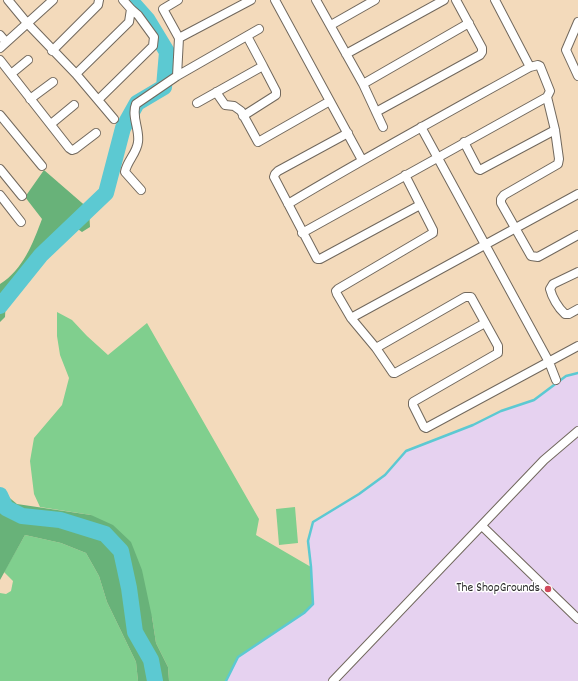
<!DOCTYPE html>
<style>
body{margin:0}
canvas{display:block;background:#f3dabb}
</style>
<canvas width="578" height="681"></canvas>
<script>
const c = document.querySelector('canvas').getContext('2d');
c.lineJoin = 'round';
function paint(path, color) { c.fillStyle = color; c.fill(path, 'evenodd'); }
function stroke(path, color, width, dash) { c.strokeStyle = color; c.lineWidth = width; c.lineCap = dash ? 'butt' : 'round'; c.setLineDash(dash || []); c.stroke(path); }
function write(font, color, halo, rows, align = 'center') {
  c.font = font + ' Dekko,sans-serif'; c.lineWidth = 3; c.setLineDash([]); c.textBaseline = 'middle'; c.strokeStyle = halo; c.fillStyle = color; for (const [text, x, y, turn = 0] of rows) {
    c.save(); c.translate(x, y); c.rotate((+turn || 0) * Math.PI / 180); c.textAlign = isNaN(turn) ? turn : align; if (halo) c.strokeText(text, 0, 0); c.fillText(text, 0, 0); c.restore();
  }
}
const built = new Path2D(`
 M 578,373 L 578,681 L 226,681 L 238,657 L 303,613 L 313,604 L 311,567 L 308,541 L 313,522 L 359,494 L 385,475 L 406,451 L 473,425 L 501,411 L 534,400 L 566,376 Z`);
const green = new Path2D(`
 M 57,312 L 72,320 L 87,336 L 108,355 L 147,323 L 259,519 L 256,535 L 311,567 L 313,604 L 303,613 L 238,657 L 226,681 L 169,681 L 168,667 L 156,643 L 152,617 L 91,515 L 40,507 L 34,494 L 30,461 L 34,438 L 62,405 L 69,378 L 60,355 L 57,336 Z
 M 295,507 L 298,543 L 279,545 L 276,509 Z
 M 25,535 L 61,543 L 86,553 L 99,576 L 107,602 L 136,662 L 138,681 L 0,681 L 0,593 L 6,594 L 11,591 L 13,581 L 4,572 Z`);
const forest = new Path2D(`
 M 44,170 L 89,209 L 90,227 L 82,232 L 72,225 L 41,255 L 6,299 L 5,317 L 0,322 L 0,284 C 23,270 33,243 42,219 L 25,197 Z
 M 0,490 L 17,504 L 91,515 L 113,525 L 131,542 L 142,570 L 152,617 L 156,643 L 168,667 L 169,681 L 138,681 L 136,662 L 107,602 L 99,576 L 86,553 L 61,543 L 25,535 L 0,580 Z`);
const stream = new Path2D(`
 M 226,681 L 238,657 L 304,613 L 313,604 L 311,567 L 308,541 L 313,522 L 359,494 L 385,475 L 406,451 L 473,425 L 501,411 L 534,400 L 566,376 L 578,373`);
const river = new Path2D(`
 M 0,306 L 41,255 L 106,193 L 123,128 L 137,103 L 164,87 L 167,52 L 147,19 L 130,0
 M 0,495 L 6,508 L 22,516 L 60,520 L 105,534 L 121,551 L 129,588 L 135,632 L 151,660 L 155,681`);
const street = new Path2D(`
 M 8,0 L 27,23 L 76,74 L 114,119
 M 275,0 L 362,160
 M 316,0 L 363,84 L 383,127
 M 495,0 L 530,67
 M 578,22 L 566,50 L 578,76
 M 331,25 L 375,0
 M 0,35 L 6,42
 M 247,36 L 263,66
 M 179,38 L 251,0
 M 0,48 L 53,0
 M 52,51 L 98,5 L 99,0
 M 346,54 L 444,0
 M 0,60 L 69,148 L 72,150 L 75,149 L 96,133
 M 11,74 L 28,60
 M 76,74 L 129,22 L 131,9
 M 177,76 L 179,38 L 163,9 L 178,0
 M 363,84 L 469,23
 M 216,92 L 225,105 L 234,106 L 241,111 L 258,142 L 330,101
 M 547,97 L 555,130 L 559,159 L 558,164 L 504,195 L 501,199 L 501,203 L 531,256 L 538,257 L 578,235
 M 30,99 L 53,82
 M 98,100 L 153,46 L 154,37 L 138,15 L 131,9 L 123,0
 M 197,103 L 263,66 L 276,91 L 276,95 L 243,116
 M 376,112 L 480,55 L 482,52 L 482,48 L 456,0
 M 0,115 L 42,166
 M 51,124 L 74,105
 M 421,127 L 549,362 L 556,380
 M 348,133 L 278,171 L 275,174 L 274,177 L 317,259 L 320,259 L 420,205
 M 464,142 L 478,169 L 480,170 L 555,130
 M 0,169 L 22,196
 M 405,175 L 433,230 L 433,233 L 338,289 L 336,291 L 337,294 L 351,318 L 376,348 L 393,373 L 395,373 L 485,323
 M 141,190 L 125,172 C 127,161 137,153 138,142 C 140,130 131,116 136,104 L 177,76 L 259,29
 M 0,195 L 21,222
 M 288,204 C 368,156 449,112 530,67 L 538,65 L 540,66 L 550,91 L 547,97 L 302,233
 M 578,272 L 553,284 L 550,289 C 552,297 558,308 565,314 L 569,314 L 578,309
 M 351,318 L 578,194
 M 376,348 L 465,297 L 471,297 L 498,346 L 498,353 L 413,402 L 413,405 L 424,427 L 426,428 L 578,346
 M 482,526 L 578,619
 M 333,681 L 544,460 L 578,431`);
const markers = [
 [548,589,4,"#d1495b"]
];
const poiNames = [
 ["The ShopGrounds",540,589]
];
paint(built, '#e6d2f0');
paint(green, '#80cf8e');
paint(forest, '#68b279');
stroke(stream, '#5cc9d2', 2.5);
stroke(river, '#5cc9d2', 16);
stroke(street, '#71685d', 10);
stroke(street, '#fff', 8);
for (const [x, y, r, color] of markers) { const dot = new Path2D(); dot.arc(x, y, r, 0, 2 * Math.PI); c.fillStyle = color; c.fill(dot); stroke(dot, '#fff', 1.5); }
write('13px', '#2b2b2b', '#fff', poiNames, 'right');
</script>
